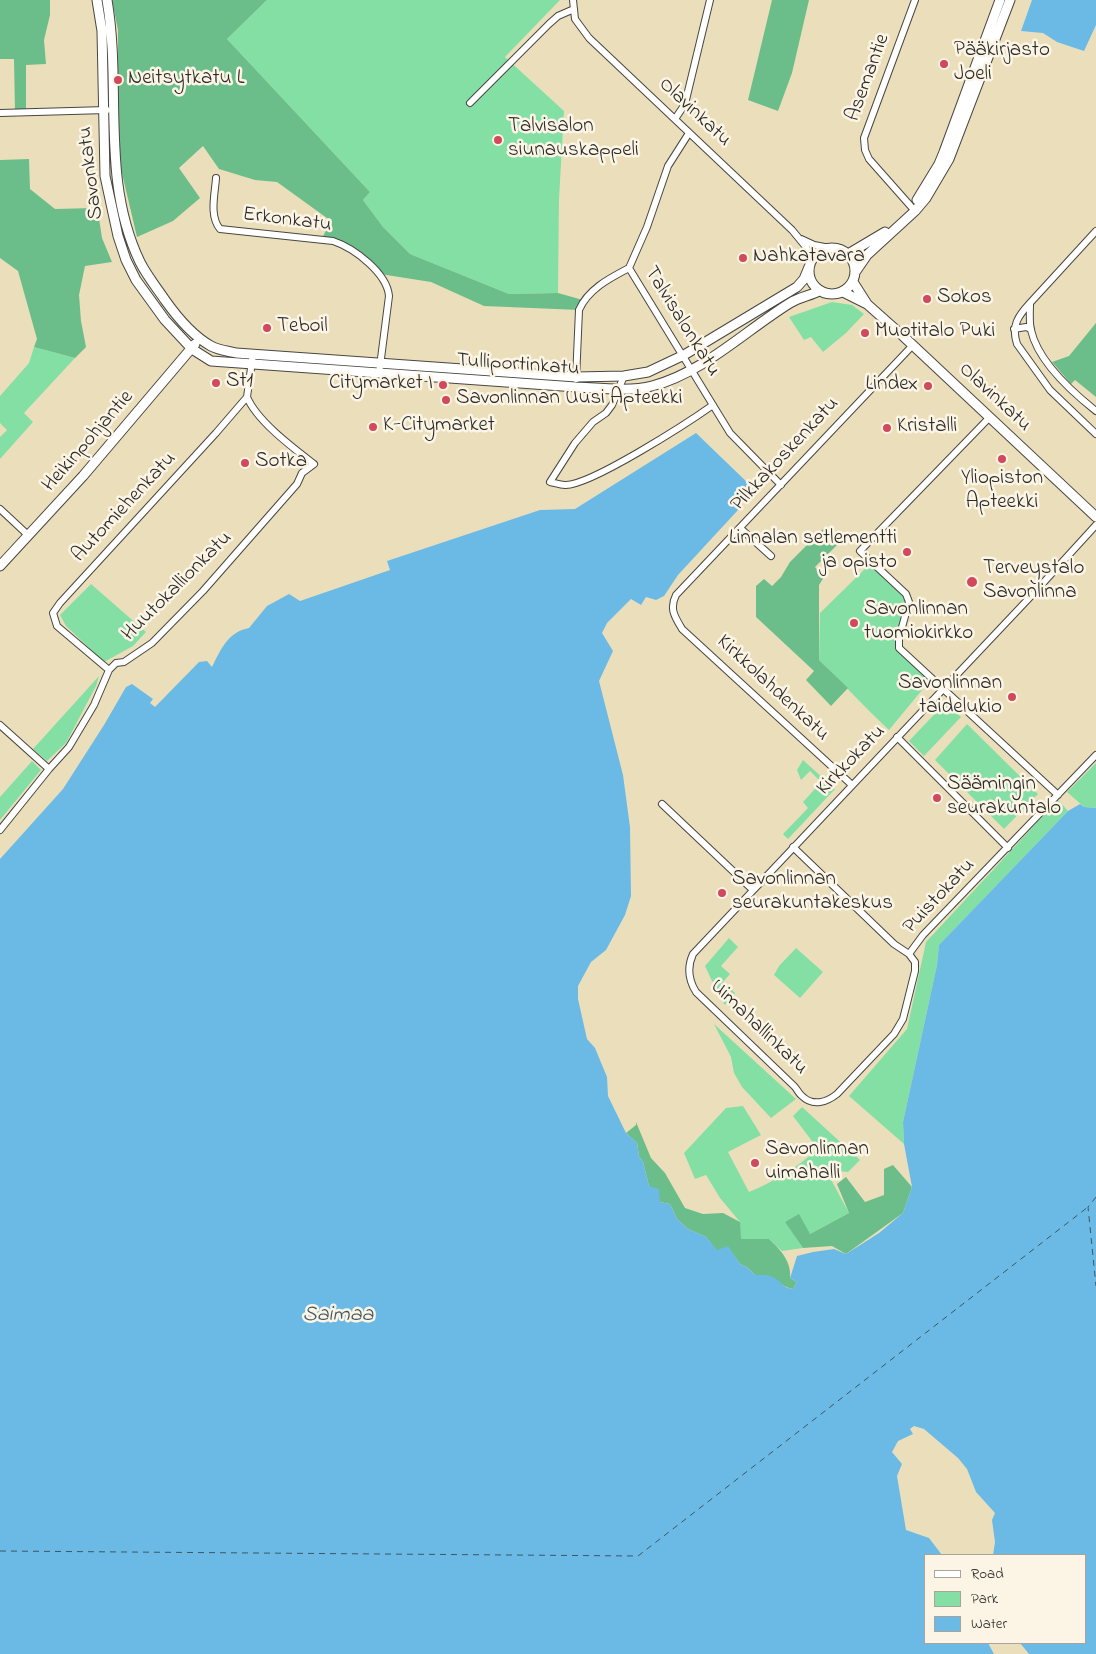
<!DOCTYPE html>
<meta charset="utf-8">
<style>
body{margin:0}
#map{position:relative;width:1096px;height:1654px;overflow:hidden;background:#ebdfbb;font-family:"Indie Flower",sans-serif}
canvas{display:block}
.legend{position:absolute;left:924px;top:1554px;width:162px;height:90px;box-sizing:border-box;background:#fcf5e5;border:1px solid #a8a49b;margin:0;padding:6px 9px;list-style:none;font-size:15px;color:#2b2b2b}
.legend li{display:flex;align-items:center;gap:10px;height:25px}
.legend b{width:25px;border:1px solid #a8a49b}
</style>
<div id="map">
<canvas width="1096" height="1654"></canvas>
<ul class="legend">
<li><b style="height:6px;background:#fff"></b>Road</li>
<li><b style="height:14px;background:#84dfa5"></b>Park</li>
<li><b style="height:14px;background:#6abae5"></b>Water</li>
</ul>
</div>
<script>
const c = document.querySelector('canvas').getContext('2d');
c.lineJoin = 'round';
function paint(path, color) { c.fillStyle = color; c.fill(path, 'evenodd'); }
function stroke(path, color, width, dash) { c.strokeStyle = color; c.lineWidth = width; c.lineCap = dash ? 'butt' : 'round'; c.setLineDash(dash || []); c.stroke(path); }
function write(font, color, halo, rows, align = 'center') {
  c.font = font + ' "Indie Flower",sans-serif'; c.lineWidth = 5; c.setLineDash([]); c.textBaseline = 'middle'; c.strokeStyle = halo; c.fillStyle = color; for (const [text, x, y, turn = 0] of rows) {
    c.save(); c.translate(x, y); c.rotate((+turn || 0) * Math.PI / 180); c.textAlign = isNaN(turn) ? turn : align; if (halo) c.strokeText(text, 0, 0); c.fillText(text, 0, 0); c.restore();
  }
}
const green = new Path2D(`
 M 267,0 L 560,0 L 505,57 L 564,111 L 559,199 L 558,293 L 509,294 L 410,254 L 383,227 L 363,200 L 370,192 L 227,39 Z
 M 832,302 L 852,305 L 864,314 L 846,333 L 823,352 L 811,337 L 804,340 L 789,317 Z
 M 34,347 L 75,358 L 24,413 L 33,422 L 0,459 L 0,437 L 7,430 L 0,423 L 0,396 L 29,363 Z
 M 872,562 L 906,594 L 909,602 L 899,648 L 932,678 L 889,730 C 865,708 843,683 819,660 L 820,613 Z
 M 91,584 L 146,632 L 133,646 L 104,662 L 66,626 L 60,615 Z
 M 99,676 L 96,686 L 66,743 L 47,761 L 33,749 Z
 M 946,702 L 961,717 L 924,756 L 909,741 Z
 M 967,724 L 1038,794 L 1004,829 L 935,760 Z
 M 803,760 L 835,789 L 788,839 L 783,834 L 808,808 L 803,802 L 821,782 L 810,771 L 801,780 L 797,770 Z
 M 32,761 L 41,770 L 0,820 L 0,797 Z
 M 1096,763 L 1096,808 L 1084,807 L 1067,792 Z
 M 1058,800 L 1068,811 L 939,945 L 937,965 L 903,1122 L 904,1144 L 849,1096 L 907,1029 L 926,942 Z
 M 729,938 L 738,947 L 721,966 L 730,974 L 723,982 L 735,993 L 725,1005 L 719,996 L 705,966 Z
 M 796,948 L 823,972 L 800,998 L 774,975 L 779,966 Z
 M 714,1024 L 796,1099 L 771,1118 L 742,1087 L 734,1073 L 731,1057 Z
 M 743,1106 L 761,1135 L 728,1152 L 749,1192 C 774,1182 797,1167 818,1149 L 793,1116 L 802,1107 L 860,1160 L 848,1172 L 838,1171 L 828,1174 L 849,1213 L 810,1234 L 785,1221 L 803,1248 L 782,1251 L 769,1239 L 740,1239 L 740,1222 L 720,1198 L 706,1175 L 695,1179 L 684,1153 L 726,1108 Z`);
const forest = new Path2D(`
 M 0,0 L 50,0 L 50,15 L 44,40 L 46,64 L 26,65 L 26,112 L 15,112 L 14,59 L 0,59 Z
 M 112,0 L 267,0 L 227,39 L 370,192 L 363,200 L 383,227 L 410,254 L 509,294 L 558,293 L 583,300 L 579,310 L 484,306 L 431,282 L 380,274 L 347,245 L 321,240 L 331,221 L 277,182 L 255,180 L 219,169 L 203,146 L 179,168 L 200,198 L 173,221 L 137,237 L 121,169 L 118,127 L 118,30 Z
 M 772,0 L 809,0 L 792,73 L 778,111 L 748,100 Z
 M 29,159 L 30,189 L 55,209 L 94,208 L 88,183 L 94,185 L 102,238 L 112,262 L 85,266 L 79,295 L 81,321 L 86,347 L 75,358 L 34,347 L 37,339 L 18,271 L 0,258 L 0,160 Z
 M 1096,323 L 1096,397 L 1075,380 L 1071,384 L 1052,362 L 1069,356 Z
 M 825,527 L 843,539 L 815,567 L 824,577 L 819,585 L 819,660 L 848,688 L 831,706 L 806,680 L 814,671 L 756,617 L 756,586 L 764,579 L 772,586 L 781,577 L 790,562 Z
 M 636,1122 L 651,1158 L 665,1173 L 685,1208 L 703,1214 L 723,1213 L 740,1222 L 741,1239 L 769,1239 C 780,1249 792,1262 790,1278 L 797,1282 L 793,1289 C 774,1285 780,1274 755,1275 L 748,1268 L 740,1264 L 728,1247 L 717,1251 L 706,1237 L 688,1229 L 677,1219 L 670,1204 L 660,1202 L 649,1186 L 643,1162 L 639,1156 L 637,1143 L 626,1133 L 636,1125 Z
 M 893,1165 L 912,1187 L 903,1213 L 846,1254 L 832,1246 L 803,1248 L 785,1222 L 799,1214 L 810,1234 L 849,1213 L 837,1184 L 846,1177 L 865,1202 L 884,1195 L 884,1169 Z`);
const water = new Path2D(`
 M 1032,0 L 1096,0 L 1096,25 L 1084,51 L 1057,42 L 1043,33 L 1021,31 Z
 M 696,433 L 751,486 L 738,510 L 678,575 L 664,596 L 656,600 L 646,597 L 641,605 L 631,599 L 607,623 L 602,633 L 613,651 L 599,681 L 623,775 L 630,827 L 631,896 L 625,915 L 606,950 L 591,962 L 578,986 L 578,999 L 587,1039 L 595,1048 L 607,1077 L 608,1096 L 626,1133 L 637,1143 L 639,1156 L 643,1162 L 649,1186 L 659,1189 L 660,1202 L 670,1204 L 677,1219 L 688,1229 L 706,1237 L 717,1250 L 728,1246 L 740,1264 L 748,1268 L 755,1275 C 762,1275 770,1274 776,1279 C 784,1284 781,1287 793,1289 L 797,1282 L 790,1278 L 797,1256 L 813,1252 L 834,1249 L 846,1254 L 879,1233 L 903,1213 L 912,1187 L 904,1144 L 903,1122 L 937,965 L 939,945 L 1068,811 L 1080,804 L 1084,807 L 1096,808 L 1096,1654 L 1029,1654 L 1020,1643 L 1085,1643 L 1085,1555 L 993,1555 L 995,1542 L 992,1520 L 995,1513 L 976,1492 L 967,1469 L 958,1458 L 924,1429 L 914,1426 L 910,1429 L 913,1434 L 898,1441 L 892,1452 L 902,1464 L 897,1476 L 906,1530 L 929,1538 L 942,1555 L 925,1555 L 925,1643 L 988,1643 L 994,1654 L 0,1654 L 0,859 L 63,789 L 104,725 L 126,687 L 132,684 L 153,699 L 150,703 L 155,707 L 199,662 L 207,661 L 212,667 C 221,649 228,632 249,628 L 267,606 L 289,594 L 300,601 L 390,570 L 387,561 L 540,510 L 575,509 Z`);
const ferry = new Path2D(`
 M 1096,1197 L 1088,1207 L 1096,1286
 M 0,1551 L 638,1556 L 1088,1207`);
const street = new Path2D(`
 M 573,0 L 575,19 L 589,38 L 792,230 L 806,247 L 811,261
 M 470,103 L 549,24 L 558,16 L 574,9
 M 0,113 L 107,110
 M 675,119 L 685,104 L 710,0
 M 689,133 L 668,166 L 647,227 L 629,268 L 730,433 L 781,485
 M 216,178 C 215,194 209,216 220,229 L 333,241 C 354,248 387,273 389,296 L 379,374
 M 915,211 L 869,159 L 865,150 L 864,138 L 915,0
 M 1096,231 L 1030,303 C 1030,312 1029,322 1031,330 C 1038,362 1072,392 1096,411
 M 801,239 L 814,245 L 830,248
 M 1030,303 C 1018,316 1011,326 1017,344 L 1050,390 L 1096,434
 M 1014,329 L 1026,327 L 1031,329
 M 624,376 L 612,405 L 606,413 L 593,422 L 575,443 L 550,482 C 555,483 560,485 565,485 C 590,486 689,422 713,405
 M 576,379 L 579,310 C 588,289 610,278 629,268
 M 989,418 L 860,551 L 906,594 L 909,602 L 899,638 L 899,648 L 1058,795
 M 0,509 L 29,536
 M 740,528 L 771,556
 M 109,670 L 57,626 L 53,613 L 60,603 L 216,433 L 247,397 L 253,354
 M 0,725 L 49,769
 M 897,737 L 1008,848
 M 852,785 L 682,629 C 675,617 669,609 676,595 L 913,345
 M 662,804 L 753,890
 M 0,830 L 49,769 L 69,747 L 94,705 L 109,670 L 116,663 L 124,662 L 152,643 L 203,591 L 297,484 L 302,473 L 314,464 C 292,447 257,421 247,397
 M 793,847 L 894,944 L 909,954 L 915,962 L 915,971 L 903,1019 L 894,1034 L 837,1094 C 827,1102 813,1107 802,1096 C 799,1094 797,1089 794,1086 L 696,992 C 688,979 687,967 693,954 L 1033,594 L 1096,525
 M 909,954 L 923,935 L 1096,755`);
const secondary = new Path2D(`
 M 97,0 L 102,31 L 105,176 L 118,236 L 126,260 L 136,280 L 165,320 L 192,349 L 211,361 L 576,387 C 598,388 631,392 652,386 C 703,373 746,330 790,303 C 800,297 809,296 819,291
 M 107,0 C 122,88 100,179 140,262 C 147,276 157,288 165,300 C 177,317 193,336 211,346 C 218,350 228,351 236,353 L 576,377 L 624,376 L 648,372 L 684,355 L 797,287 L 804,279 L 809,267
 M 917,200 L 939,164 L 944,152 L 1000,0
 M809 271a23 23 0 1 1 46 0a23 23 0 1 1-46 0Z
 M 848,254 L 885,232
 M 856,271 L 867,255 L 915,211 L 926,198 L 949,159 L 1010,0
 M 853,282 L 867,304
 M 843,292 L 867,304 L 903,336 L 1096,517
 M 0,566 L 83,476 L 195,344`);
const markers = [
 [944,64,5,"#d1495b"],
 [118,80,5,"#d1495b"],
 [498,140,5,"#d1495b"],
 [743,258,5,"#d1495b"],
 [927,299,5,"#d1495b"],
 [267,328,5,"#d1495b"],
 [865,333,5,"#d1495b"],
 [216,383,5,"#d1495b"],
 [443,385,5,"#d1495b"],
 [928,386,5,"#d1495b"],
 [446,400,5,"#d1495b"],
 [373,427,5,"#d1495b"],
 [887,428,5,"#d1495b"],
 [1002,459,5,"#d1495b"],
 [245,463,5,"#d1495b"],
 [907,552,5,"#d1495b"],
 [972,582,6,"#d1495b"],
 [854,623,5,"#d1495b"],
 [1012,697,5,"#d1495b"],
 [937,798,5,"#d1495b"],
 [722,893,5,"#d1495b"],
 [755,1163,5,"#d1495b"]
];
const poiNames = [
 ["Pääkirjasto",954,52],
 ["Joeli",954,76],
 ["Neitsytkatu L",128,80],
 ["Talvisalon",508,128],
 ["siunauskappeli",508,152],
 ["Nahkatavara",753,258],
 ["Sokos",937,299],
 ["Teboil",277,328],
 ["Muotitalo Puki",875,333],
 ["St1",226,383],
 ["Citymarket I",433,385,"right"],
 ["Lindex",918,386,"right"],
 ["Savonlinnan Uusi Apteekki",456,400],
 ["K-Citymarket",383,427],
 ["Kristalli",897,428],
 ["Sotka",255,463],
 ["Yliopiston",1002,480,"center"],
 ["Apteekki",1002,504,"center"],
 ["Linnalan setlementti",897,540,"right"],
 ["ja opisto",897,564,"right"],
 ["Terveystalo",983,570],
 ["Savonlinna",983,594],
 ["Savonlinnan",864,611],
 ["tuomiokirkko",864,635],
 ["Savonlinnan",1002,685,"right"],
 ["taidelukio",1002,709,"right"],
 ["Säämingin",947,786],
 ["seurakuntalo",947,810],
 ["Savonlinnan",732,881],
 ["seurakuntakeskus",732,905],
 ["Savonlinnan",765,1151],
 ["uimahalli",765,1175]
];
const streetNames = [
 ["Asemantie",869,78,-70],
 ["Olavinkatu",694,113,43],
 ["Savonkatu",92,173,-97],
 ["Erkonkatu",287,221,7],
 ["Talvisalonkatu",681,322,58],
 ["Tulliportinkatu",518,366,4],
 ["Olavinkatu",994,398,43],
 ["Heikinpohjantie",89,442,-49],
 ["Pilkkakoskenkatu",786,455,-47],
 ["Automiehenkatu",125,508,-47],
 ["Huutokallionkatu",178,587,-45],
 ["Kirkkolahdenkatu",772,689,43],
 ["Kirkkokatu",852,761,-46],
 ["Puistokatu",940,897,-47],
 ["Uimahallinkatu",758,1028,44]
];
const waterNames = [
 ["Saimaa",338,1316]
];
paint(green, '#84dfa5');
paint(forest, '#6bbe8a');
paint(water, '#6abae5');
stroke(ferry, '#3e5663', 1, [6, 5]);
stroke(street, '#484641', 8);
stroke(secondary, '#484641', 11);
stroke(street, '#fff', 6);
stroke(secondary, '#fff', 9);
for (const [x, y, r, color] of markers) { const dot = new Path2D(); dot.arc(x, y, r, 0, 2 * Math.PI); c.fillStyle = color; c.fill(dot); stroke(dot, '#fcf5e5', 2); }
write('21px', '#2b2b2b', '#fcf5e5', poiNames, 'left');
write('21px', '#2b2b2b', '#fcf5e5', streetNames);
write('italic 22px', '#3e5663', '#fcf5e5', waterNames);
</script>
